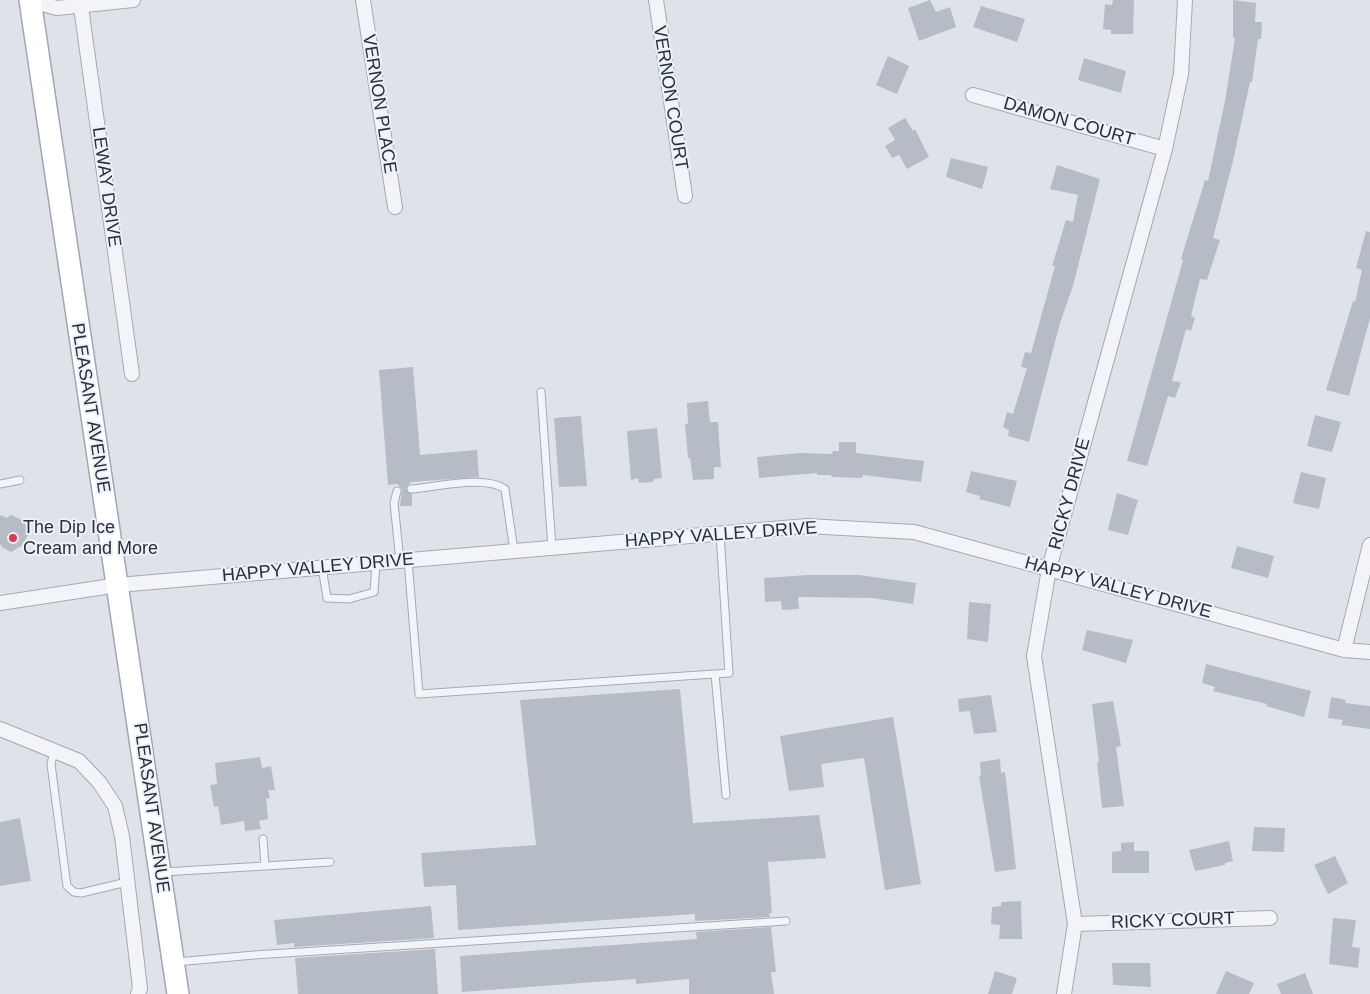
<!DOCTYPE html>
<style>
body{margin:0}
canvas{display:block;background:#dfe3e9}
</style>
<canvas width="1370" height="994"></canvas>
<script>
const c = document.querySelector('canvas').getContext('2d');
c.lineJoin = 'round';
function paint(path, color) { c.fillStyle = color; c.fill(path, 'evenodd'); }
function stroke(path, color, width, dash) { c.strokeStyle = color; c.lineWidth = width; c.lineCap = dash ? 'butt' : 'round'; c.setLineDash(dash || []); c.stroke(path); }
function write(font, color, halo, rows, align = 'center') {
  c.font = font + ' Arial,sans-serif'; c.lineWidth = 4; c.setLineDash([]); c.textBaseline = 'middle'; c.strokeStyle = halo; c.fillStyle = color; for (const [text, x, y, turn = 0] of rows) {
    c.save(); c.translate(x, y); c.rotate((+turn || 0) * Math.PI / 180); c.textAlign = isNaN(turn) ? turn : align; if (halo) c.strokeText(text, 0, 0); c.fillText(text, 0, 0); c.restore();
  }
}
const building = new Path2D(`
 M 930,0 L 936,12 L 950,7 L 956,27 L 919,41 L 908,8 Z
 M 1113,0 L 1134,0 L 1133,34 L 1111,34 L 1111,30 L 1103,29 L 1105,4 L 1112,5 Z
 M 1233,0 L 1256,3 L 1255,22 L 1262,22 L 1261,39 L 1258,39 L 1252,82 L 1250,82 L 1233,161 L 1213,238 L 1220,240 L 1207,280 L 1200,279 L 1191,316 L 1195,318 L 1191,331 L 1186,329 L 1172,381 L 1181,382 L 1175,398 L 1168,396 L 1147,466 L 1127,461 L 1183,260 L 1181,259 L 1205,180 L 1208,181 L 1225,101 L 1235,38 L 1233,38 Z
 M 981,6 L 1025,19 L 1017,42 L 973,27 Z
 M 888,56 L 909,66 L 897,94 L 876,85 Z
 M 1084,58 L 1126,71 L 1121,93 L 1078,80 Z
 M 905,118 L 913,131 L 915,129 L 929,157 L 907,169 L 899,155 L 892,158 L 885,146 L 895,140 L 888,128 Z
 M 951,158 L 988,167 L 982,189 L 946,177 Z
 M 1057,165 L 1100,179 L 1073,286 L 1060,323 L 1029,442 L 1008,436 L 1009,430 L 1003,427 L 1007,412 L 1013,414 L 1027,368 L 1021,367 L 1025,352 L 1031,353 L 1055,266 L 1052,266 L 1066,220 L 1073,222 L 1078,195 L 1050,189 Z
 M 1366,231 L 1370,232 L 1370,318 L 1349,396 L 1326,390 L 1353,301 L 1355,302 L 1362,270 L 1356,268 Z
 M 413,367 L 420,455 L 477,450 L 479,477 L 411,482 L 406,489 L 412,494 L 412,506 L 400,506 L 402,489 L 397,484 L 388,485 L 379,370 Z
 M 708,401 L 710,422 L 718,422 L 721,467 L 714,467 L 714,479 L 693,480 L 690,458 L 688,458 L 685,424 L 688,424 L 687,403 Z
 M 1315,415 L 1341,422 L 1332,452 L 1307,446 Z
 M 581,416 L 587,486 L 559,487 L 554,418 Z
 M 657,428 L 662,478 L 654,479 L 653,482 L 639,483 L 638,478 L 631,480 L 627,431 Z
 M 839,442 L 856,442 L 856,453 L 924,461 L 921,482 L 863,475 L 862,478 L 832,477 L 831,475 L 817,475 L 817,473 L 759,478 L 757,457 L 799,453 L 832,454 L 833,451 L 839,451 Z
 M 971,471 L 1017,481 L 1010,507 L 979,499 L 980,496 L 966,492 Z
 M 1301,472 L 1326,478 L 1319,509 L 1293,503 Z
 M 1117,493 L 1138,500 L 1128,535 L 1108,530 Z
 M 0,515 L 7,518 L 11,515 L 26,522 L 30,531 L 23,545 L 11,552 L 3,548 L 0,544 Z
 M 1237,546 L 1274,556 L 1268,578 L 1231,568 Z
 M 808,575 L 859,575 L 916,583 L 913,604 L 872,598 L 798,597 L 799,609 L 782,610 L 781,601 L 765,602 L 764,578 Z
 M 969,602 L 991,604 L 988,642 L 967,639 Z
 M 1087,630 L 1133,640 L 1126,663 L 1082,650 Z
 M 1206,664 L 1311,691 L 1304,717 L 1266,706 L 1267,704 L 1213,691 L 1215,687 L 1202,683 Z
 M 680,689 L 693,823 L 819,815 L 826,858 L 768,862 L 772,913 L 769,913 L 770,917 L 695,921 L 695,914 L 458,930 L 456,885 L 424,887 L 421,853 L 536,845 L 520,700 Z
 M 991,695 L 997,732 L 974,734 L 970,711 L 959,712 L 958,699 Z
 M 1331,697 L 1346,700 L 1345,703 L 1370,706 L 1370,729 L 1341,725 L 1343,720 L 1328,718 Z
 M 1113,701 L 1121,746 L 1116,747 L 1124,806 L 1102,808 L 1097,762 L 1099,762 L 1092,704 Z
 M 893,717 L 921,884 L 885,890 L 864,758 L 821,764 L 824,787 L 789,791 L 780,736 Z
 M 260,757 L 262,768 L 271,766 L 275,790 L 268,790 L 270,798 L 266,799 L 268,819 L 259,821 L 261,829 L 245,831 L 244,821 L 221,825 L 218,806 L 214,807 L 210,785 L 217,784 L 215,763 Z
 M 1000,759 L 1001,773 L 1005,772 L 1016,869 L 995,872 L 979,776 L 981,776 L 980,762 Z
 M 20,818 L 31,881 L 0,886 L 0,822 Z
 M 1254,827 L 1285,828 L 1284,852 L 1252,851 Z
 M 1229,841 L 1233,861 L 1225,863 L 1225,865 L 1195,871 L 1189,850 Z
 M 1134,842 L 1134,851 L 1149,851 L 1149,873 L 1112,873 L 1112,852 L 1121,851 L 1121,843 Z
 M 1335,856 L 1348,883 L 1328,894 L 1314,865 Z
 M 1021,901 L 1022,939 L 999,939 L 1000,925 L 991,924 L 992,907 L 1001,906 L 1001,902 Z
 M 431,906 L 434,938 L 294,947 L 294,943 L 277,945 L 274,920 Z
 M 1333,918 L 1356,920 L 1352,947 L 1360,948 L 1358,968 L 1329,964 Z
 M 771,927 L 776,972 L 771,972 L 774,994 L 689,994 L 689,979 L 636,984 L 636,979 L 462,992 L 460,956 L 697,939 L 696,932 Z
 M 435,949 L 438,994 L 298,994 L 295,958 Z
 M 1112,963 L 1150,963 L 1151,987 L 1113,985 Z
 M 995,971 L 1017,978 L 1012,994 L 988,994 Z
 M 1226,971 L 1254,983 L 1249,994 L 1216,994 Z
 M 1305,973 L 1313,994 L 1281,994 L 1277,984 Z`);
const service = new Path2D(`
 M 541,392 L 552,548
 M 0,484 L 20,480
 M 411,489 C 436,487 485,475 505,489 L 514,551
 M 397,491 L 394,503 L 400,561
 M 408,560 L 419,694 L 729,673 L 720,534
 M 322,567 L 327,598 L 349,599 L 374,592 L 376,563
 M 715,674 L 726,795
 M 54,751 L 51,764 L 67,886 L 74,892 L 81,893 L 127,882
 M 263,839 L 265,866 L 330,862
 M 163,872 L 265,866
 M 176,962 L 254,955 L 786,921`);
const minor = new Path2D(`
 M 27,0 L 57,8 L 133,0
 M 80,0 L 132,374
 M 363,0 L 395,207
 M 656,0 L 685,196
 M 973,95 L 1165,149
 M 0,603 L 118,585 L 807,526 L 914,532 L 1344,650 L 1370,652
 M 1344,650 L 1370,545
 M 0,729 L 79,761 L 99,782 L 115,806 L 122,836 L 140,988 L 138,994
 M 1075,924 L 1270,918
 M 1064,994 L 1075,924 L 1034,656 L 1049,569 L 1165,149 L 1181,74 L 1185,0`);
const primary = new Path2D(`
 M 30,0 L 178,994`);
const markers = [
 [13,538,5,"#d63c53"]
];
const streetNames = [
 ["VERNON COURT",670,98,81],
 ["VERNON PLACE",379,104,81],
 ["DAMON COURT",1069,122,16],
 ["LEWAY DRIVE",106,187,82],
 ["PLEASANT AVENUE",90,408,81],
 ["RICKY DRIVE",1070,494,-75],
 ["HAPPY VALLEY DRIVE",721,535,-4],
 ["HAPPY VALLEY DRIVE",318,568,-5],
 ["HAPPY VALLEY DRIVE",1118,588,15],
 ["PLEASANT AVENUE",151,808,82],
 ["RICKY COURT",1173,921,-2]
];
const poiNames = [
 ["The Dip Ice",23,528],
 ["Cream and More",23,549]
];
paint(building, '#b6bcc6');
stroke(service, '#a4aab3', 9);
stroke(minor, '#a4aab3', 16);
stroke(primary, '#9da7b6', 24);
stroke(service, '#f2f4f7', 7);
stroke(minor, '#f2f4f7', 14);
stroke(primary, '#fff', 21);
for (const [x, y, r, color] of markers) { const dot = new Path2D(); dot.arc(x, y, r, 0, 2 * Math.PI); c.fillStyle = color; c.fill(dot); stroke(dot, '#eef2f6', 2); }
write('18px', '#273041', '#eef2f6', streetNames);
write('18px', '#273041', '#eef2f6', poiNames, 'left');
</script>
